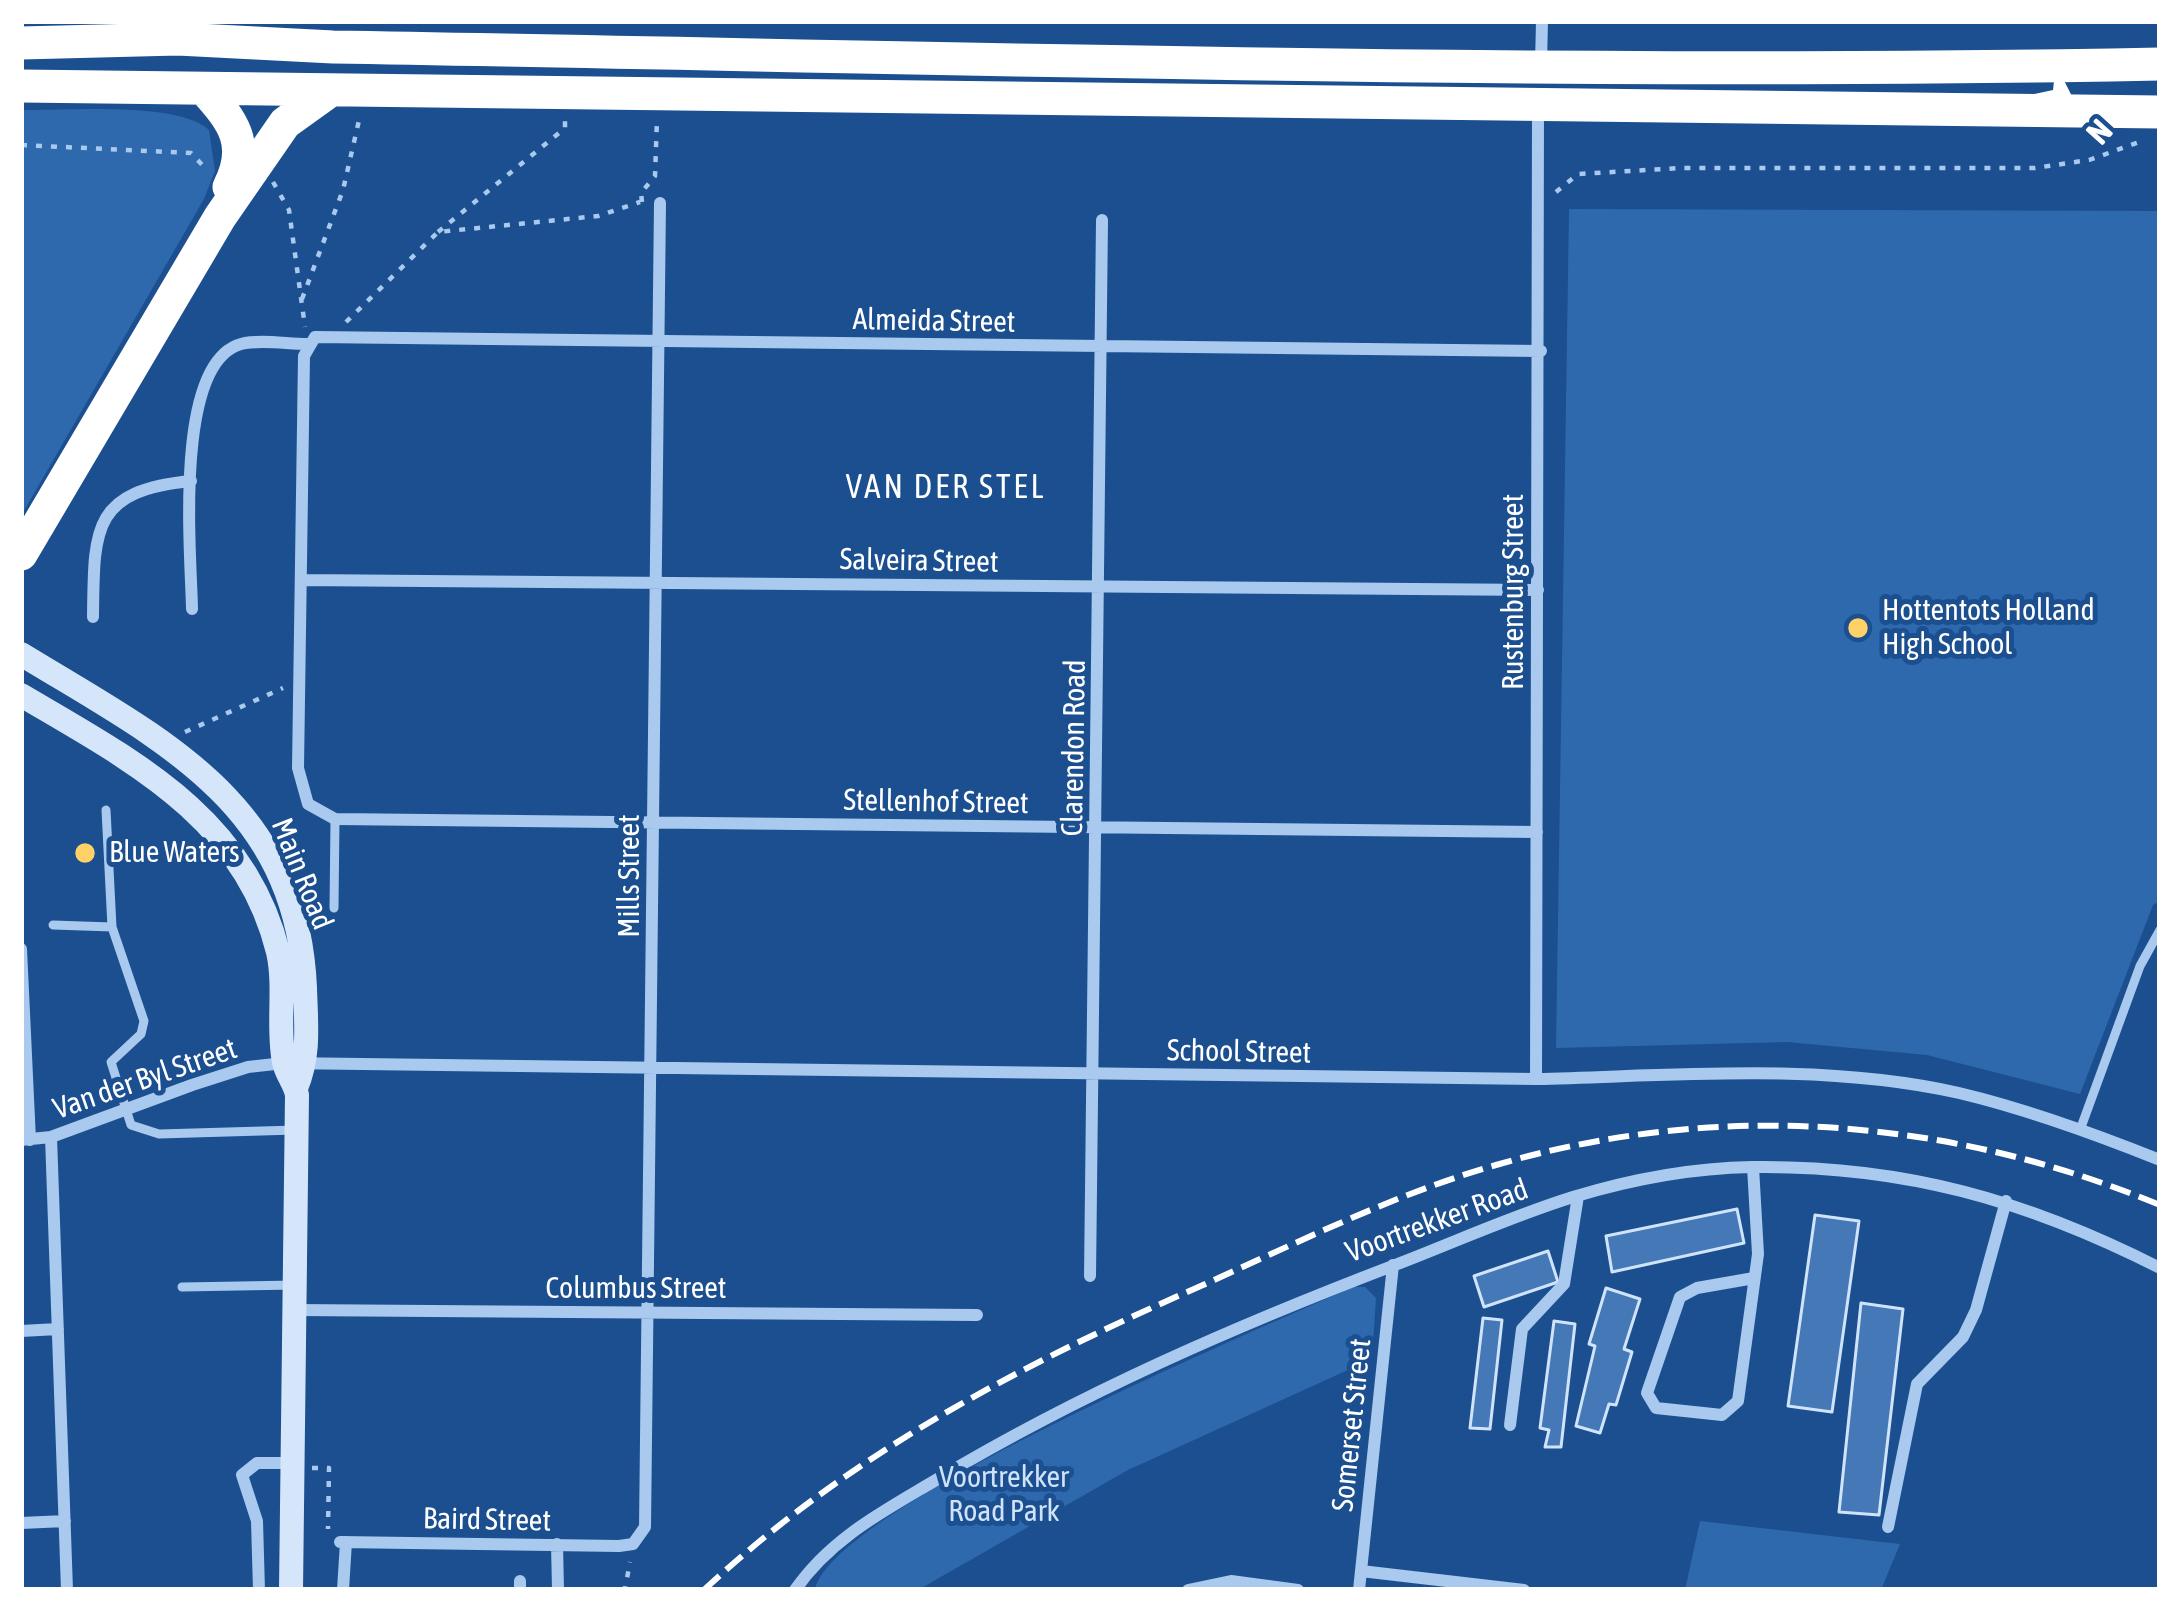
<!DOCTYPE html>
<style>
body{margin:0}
#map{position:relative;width:2181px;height:1611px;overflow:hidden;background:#1b4f8f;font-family:"Asap Condensed",sans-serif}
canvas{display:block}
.frame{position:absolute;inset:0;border:24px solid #fff;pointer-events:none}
.north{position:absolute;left:2013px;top:48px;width:120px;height:120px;-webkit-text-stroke:9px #1b4f8f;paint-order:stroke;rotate:132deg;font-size:33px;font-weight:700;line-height:48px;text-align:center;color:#fff}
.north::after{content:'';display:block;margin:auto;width:42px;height:54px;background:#fff;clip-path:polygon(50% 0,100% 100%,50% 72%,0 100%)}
</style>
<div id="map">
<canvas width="2181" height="1611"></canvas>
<div class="frame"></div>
<div class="north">N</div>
</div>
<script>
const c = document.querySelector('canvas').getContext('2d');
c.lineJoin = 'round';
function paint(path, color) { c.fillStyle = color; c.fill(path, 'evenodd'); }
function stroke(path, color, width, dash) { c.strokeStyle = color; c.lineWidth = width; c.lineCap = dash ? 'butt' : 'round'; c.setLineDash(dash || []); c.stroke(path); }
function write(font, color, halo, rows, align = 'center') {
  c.font = font + ' "Asap Condensed",sans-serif'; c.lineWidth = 10; c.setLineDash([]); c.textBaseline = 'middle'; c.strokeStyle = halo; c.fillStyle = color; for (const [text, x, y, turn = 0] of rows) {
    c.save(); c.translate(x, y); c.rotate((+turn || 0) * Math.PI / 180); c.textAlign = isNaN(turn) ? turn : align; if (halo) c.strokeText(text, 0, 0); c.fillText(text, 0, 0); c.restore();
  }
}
const green = new Path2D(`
 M 21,110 C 64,111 178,101 209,130 L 215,171 L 204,199 L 21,516 Z
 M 1569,209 L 2160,211 L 2160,901 L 2153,905 L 2080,1094 L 1927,1055 L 1787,1042 L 1556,1048 Z
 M 1353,1287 L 1365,1287 L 1376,1298 L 1372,1359 L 1128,1470 L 918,1590 L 815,1590 C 833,1507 1262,1328 1353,1287 Z
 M 1700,1521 L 1900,1544 L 1881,1590 L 1685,1590 Z`);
const building = new Path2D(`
 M 1737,1209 L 1744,1243 L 1612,1272 L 1606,1236 Z
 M 1815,1215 L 1859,1221 L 1832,1412 L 1788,1406 Z
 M 1548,1251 L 1558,1282 L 1484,1307 L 1474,1276 Z
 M 1606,1288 L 1640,1299 L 1624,1349 L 1632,1352 L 1616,1405 L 1609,1404 L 1600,1433 L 1576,1426 L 1595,1346 L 1589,1344 Z
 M 1861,1303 L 1903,1309 L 1879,1515 L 1839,1512 Z
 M 1483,1318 L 1502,1320 L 1490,1429 L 1470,1428 Z
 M 1554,1321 L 1575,1324 L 1561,1447 L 1545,1447 L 1549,1430 L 1540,1428 Z`);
const path = new Path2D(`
 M 21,145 L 191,153 L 207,170
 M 273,182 L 289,210 L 305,327
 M 1556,192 L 1578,174 L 1681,168 L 2035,168 L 2089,160 L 2145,140
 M 642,202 L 641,193 L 655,176 L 657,119
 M 438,232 L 565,128 L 565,118
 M 302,299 L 343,190 L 360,116
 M 346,322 L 438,232 L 598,216 L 640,202
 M 185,732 L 283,688
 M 312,1468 L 329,1468 L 328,1529
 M 592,1590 L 625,1589 L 630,1562`);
const lane = new Path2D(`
 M 106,810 L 112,927 L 144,1021 L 141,1034 L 111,1062 L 131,1125 L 159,1134 L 296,1130
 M 334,908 L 335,819
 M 53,925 L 112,927
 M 2080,1130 L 2140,966 L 2160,930
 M 182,1287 L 295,1285`);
const street = new Path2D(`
 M 1541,64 L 1542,21
 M 301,580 L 1538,590
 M 192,609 C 191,554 173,363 241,344 C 260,339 287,344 307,344
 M 93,617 C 94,528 92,491 191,481
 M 1537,832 L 335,819 L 308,804 L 298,768 L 304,356 L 315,337 L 1541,351
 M 21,949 L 30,1140
 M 1536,1079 L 1538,108
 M 51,1137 L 67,1590
 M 21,1140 L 51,1137 L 192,1085 L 248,1067 L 284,1063 L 1536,1079 C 1674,1076 1822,1062 1959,1093 C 2027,1109 2095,1134 2160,1160
 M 1753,1167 L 1758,1254 L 1738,1401 L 1722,1415 L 1656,1408 L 1647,1393 L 1680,1297 L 1697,1288 L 1754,1278
 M 1090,1276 L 1102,220
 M 295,1310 L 977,1315
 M 21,1331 L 58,1329
 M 1510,1425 L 1522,1329 L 1564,1284 L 1578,1196
 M 21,1523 L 65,1521
 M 1888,1527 L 1917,1384 L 1963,1337 L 1976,1310 L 2006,1201
 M 340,1542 L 619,1546 L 633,1544 L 645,1527 L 660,203
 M 557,1544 L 558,1590
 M 1361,1571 L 1524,1590
 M 520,1581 L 520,1590
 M 259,1590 L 257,1521 L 242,1475 L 257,1463 L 292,1463
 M 343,1590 L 346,1542
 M 795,1590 C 831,1538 884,1511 936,1480 C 1081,1393 1238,1325 1395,1265 C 1455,1242 1512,1216 1573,1197 C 1629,1180 1693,1168 1752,1167 C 1903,1165 2026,1200 2160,1268
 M 1188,1590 L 1231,1581 L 1298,1590
 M 1359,1590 L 1393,1265`);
const secondary = new Path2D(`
 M 21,654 C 160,739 297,802 305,988 C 306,1024 310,1055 296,1088
 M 21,695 C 131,760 245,817 278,952 C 286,988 277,1026 284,1062 C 286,1074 295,1083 297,1095 L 291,1590`);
const highway = new Path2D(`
 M 21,43 L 178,39 L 333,47 C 942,57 1551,76 2160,64
 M 21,86 L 2160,112
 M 204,89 C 233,121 251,144 229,187
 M 21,554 L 220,217 L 285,123 L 331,90`);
const rail = new Path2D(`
 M 704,1590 C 851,1453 1020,1365 1203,1285 C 1299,1242 1395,1194 1496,1165 C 1718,1100 1947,1117 2160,1205`);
const markers = [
 [1858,628,12,"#ffd166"],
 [85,853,12,"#ffd166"]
];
const streetNames = [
 ["Almeida Street",934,321,1],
 ["Salveira Street",919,561,1],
 ["Rustenburg Street",1514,592,-90],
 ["Clarendon Road",1074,748,-89],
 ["Stellenhof Street",936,802,1],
 ["Main Road",302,874,68],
 ["Mills Street",630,876,-90],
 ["School Street",1239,1052,1],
 ["Van der Byl Street",145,1079,-19],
 ["Voortrekker Road",1437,1221,-20],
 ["Columbus Street",636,1289],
 ["Somerset Street",1352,1425,-84],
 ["Baird Street",487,1520,1]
];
const poiNames = [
 ["Hottentots Holland",1882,611],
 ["High School",1882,645],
 ["Blue Waters",109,853]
];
const parkNames = [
 ["Voortrekker",1004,1478],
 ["Road Park",1004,1512]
];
const neighbourhoodNames = [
 ["VAN DER STEL",946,488]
];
paint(green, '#2e69ad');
paint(building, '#4478b7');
stroke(building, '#cfe3fa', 3);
stroke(path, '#a9c9ee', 4.5, [6, 9]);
stroke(lane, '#a9c9ee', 9);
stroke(street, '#a9c9ee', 12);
stroke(secondary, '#d6e6fa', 24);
stroke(highway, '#fff', 33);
stroke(rail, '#fff', 6, [21, 9]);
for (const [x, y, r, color] of markers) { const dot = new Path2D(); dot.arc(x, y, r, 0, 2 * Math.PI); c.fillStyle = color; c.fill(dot); stroke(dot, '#1b4f8f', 4.5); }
write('30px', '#fff', '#1b4f8f', streetNames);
write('30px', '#fff', '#1b4f8f', poiNames, 'left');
write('30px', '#cfe3fa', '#1b4f8f', parkNames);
c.letterSpacing = '3px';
write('33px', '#fff', '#1b4f8f', neighbourhoodNames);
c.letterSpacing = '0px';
</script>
